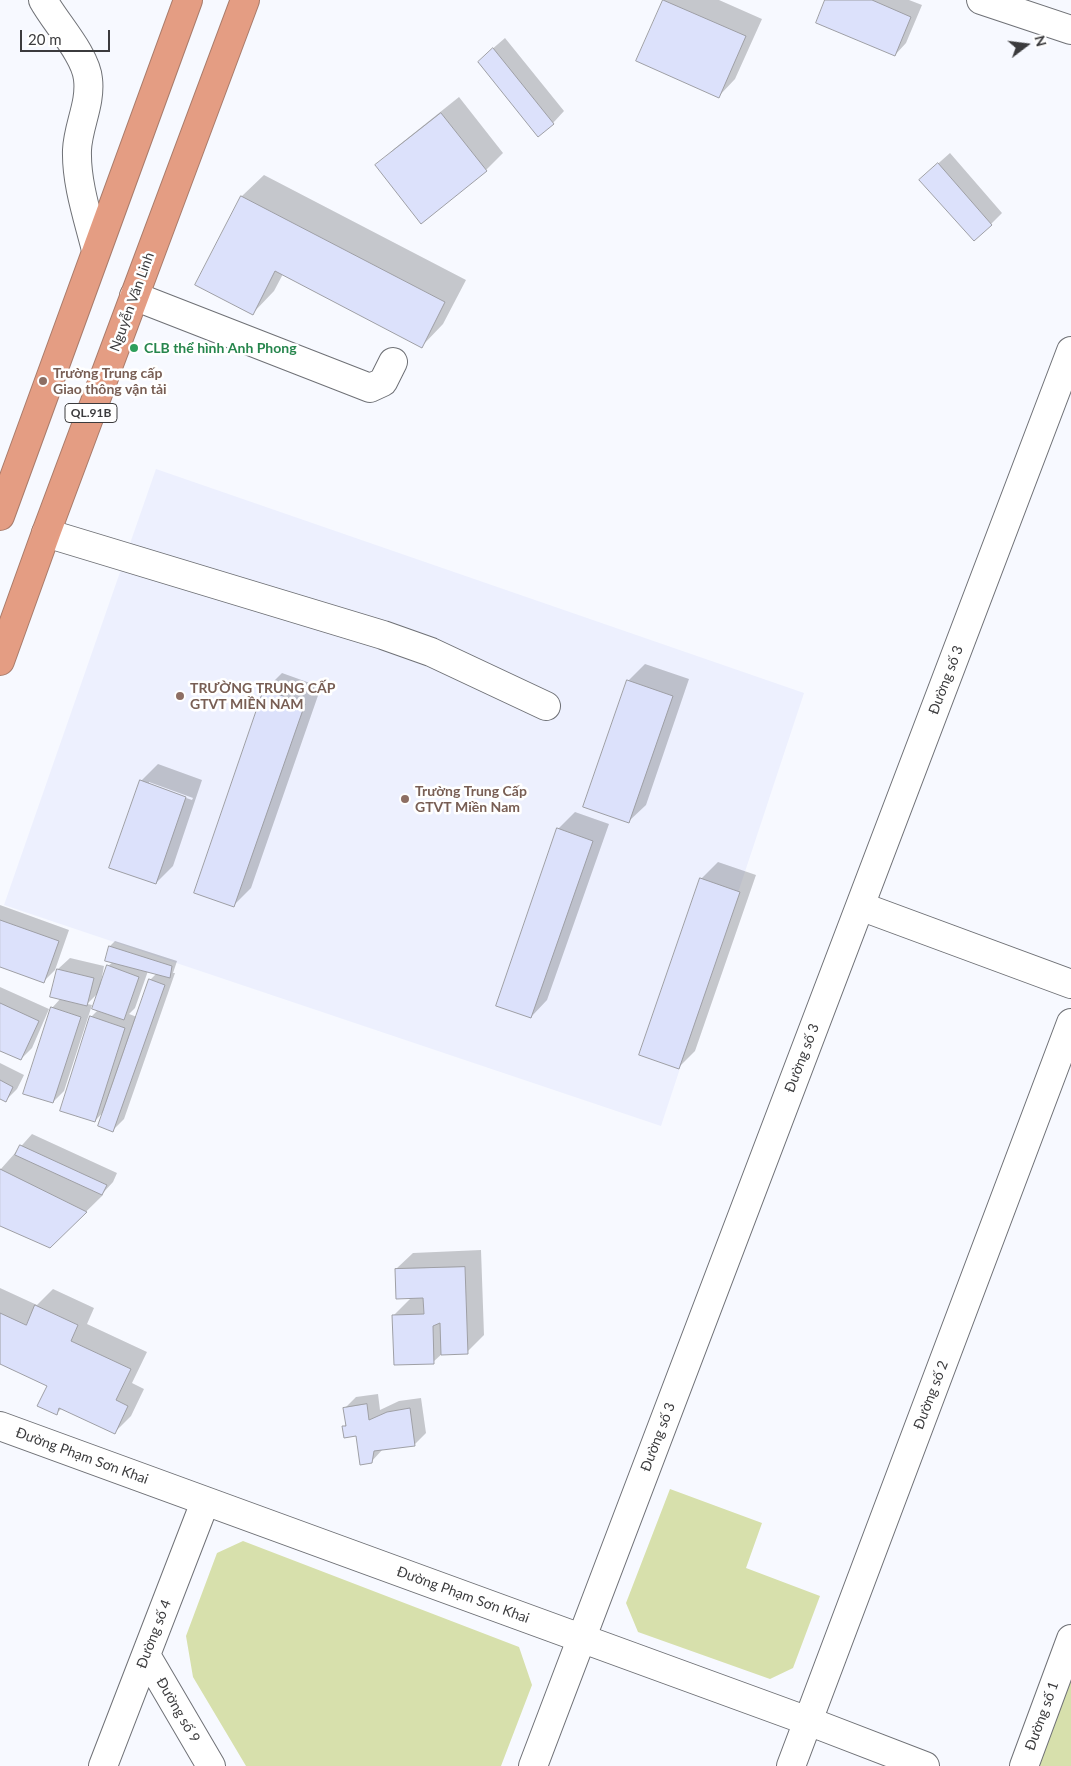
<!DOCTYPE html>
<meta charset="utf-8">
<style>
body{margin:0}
#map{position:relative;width:1071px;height:1766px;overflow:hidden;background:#f7f9ff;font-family:Lato,sans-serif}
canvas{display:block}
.north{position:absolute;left:1001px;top:20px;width:50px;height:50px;-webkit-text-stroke:4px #fff;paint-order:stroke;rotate:75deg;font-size:14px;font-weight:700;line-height:20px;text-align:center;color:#3b3b3d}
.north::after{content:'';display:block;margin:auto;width:18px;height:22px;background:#3b3b3d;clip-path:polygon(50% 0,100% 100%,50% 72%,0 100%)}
.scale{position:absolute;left:20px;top:30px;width:90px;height:22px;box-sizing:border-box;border:2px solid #3b3b3d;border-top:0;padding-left:6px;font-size:15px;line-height:18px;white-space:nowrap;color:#3b3b3d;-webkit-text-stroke:4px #fff;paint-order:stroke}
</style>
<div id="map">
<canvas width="1071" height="1766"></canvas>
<div class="north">N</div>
<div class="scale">20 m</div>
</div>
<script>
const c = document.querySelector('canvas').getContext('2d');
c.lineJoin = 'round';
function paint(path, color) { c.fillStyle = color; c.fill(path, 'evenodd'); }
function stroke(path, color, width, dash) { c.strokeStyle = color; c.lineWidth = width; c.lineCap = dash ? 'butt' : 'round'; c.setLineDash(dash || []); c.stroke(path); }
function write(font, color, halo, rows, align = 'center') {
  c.font = font + ' Lato,sans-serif'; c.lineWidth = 5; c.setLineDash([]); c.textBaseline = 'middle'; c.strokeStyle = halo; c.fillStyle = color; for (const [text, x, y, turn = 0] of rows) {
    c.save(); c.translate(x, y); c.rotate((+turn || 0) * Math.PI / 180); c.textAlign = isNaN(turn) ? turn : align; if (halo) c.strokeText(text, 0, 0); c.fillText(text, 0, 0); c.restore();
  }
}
const built = new Path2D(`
 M 156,469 L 804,693 L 661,1126 L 4,905 Z`);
const green = new Path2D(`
 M 670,1489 L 762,1523 L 746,1568 L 820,1596 L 793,1668 L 770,1679 L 638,1632 L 626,1603 Z
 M 243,1541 L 519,1647 L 532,1685 L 501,1766 L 246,1766 L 193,1677 L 186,1636 L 217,1553 Z
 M 1071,1680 L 1071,1766 L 1039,1766 Z`);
const shadow = new Path2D(`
 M 664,0 L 719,0 L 762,19 L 735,79 L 719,96 L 637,60 Z
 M 827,0 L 909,0 L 922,5 L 906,43 L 895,55 Z
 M 505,38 L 564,111 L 553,123 L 490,51 Z
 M 459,97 L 503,153 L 486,170 L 421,222 L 377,166 L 394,149 Z
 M 950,153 L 1002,213 L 991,224 L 932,169 Z
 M 264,175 L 466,280 L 443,324 L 422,346 L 283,274 L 274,291 L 253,313 L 197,284 L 242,196 Z
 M 645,664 L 689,679 L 646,805 L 629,821 L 628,681 Z
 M 282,673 L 321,687 L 251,888 L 234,905 L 265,690 Z
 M 158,764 L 202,780 L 173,866 L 156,883 L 141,781 ZM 149,782 L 193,798 L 192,800 L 149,785 Z
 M 575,812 L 609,824 L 547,1000 L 531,1017 L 558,829 Z
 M 718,862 L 756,875 L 695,1051 L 679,1067 L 701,879 Z
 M 0,905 L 69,930 L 55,970 L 44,981 L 0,965 Z
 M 115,941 L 177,961 L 173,973 L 175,973 L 124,1119 L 113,1130 L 104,1111 L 95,1121 L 91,1017 L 98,1010 L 99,992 L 87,1004 L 92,1005 L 64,1091 L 53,1102 L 52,1008 L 61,998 L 52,996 L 58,969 L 70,958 L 104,966 L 101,982 L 103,982 L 108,966 L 113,962 L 107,960 L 110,946 ZM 148,971 L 157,973 L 150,980 L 137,1017 L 129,1014 L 135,1008 Z
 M 0,987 L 49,1009 L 32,1048 L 21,1059 L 0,1049 Z
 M 0,1063 L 24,1075 L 17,1089 L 6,1100 L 0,1097 Z
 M 32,1134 L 117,1173 L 113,1182 L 102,1194 L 103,1195 L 50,1247 L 0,1225 L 0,1170 Z
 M 481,1250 L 484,1335 L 467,1352 L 443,1353 L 433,1362 L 393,1316 L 412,1297 L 396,1269 L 413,1253 Z
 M 0,1288 L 37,1305 L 53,1289 L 94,1308 L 87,1324 L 147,1352 L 132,1383 L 144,1389 L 131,1416 L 114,1433 L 62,1408 L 56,1414 L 48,1385 L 0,1362 Z
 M 378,1394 L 380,1410 L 399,1401 L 421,1398 L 426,1433 L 414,1445 L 383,1449 L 371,1462 L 357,1434 L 344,1427 L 347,1423 L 345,1408 L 356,1397 Z`);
const building = new Path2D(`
 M 663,0 L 746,36 L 719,98 L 636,61 Z
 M 825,0 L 872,0 L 911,17 L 895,56 L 816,23 Z
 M 493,48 L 554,124 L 538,137 L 478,62 Z
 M 441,113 L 487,171 L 421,224 L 375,165 Z
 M 938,163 L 992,225 L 974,241 L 919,180 Z
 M 241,196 L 445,302 L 422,348 L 275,271 L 253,315 L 195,285 Z
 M 627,680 L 673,696 L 629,823 L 583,807 Z
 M 264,689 L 305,704 L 234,907 L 194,893 Z
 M 140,780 L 186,797 L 156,884 L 109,868 Z
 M 557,828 L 593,841 L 531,1018 L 496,1006 Z
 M 700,878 L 740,892 L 679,1069 L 639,1055 Z
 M 0,920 L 59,941 L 44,983 L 0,967 Z
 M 109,946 L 172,966 L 170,978 L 105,961 Z
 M 107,965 L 139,977 L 124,1020 L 92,1009 Z
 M 57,969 L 94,978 L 87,1006 L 50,997 Z
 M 149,979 L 165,985 L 113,1132 L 98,1126 Z
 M 0,1003 L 39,1021 L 21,1060 L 0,1051 Z
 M 51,1007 L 81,1017 L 53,1103 L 23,1094 Z
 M 90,1016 L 125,1028 L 95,1122 L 60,1111 Z
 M 0,1080 L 13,1087 L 6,1102 L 0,1099 Z
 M 20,1145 L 107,1185 L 102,1195 L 15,1155 Z
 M 0,1169 L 87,1212 L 50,1248 L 0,1226 Z
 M 465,1267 L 468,1354 L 441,1355 L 440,1323 L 433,1326 L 434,1364 L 394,1365 L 392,1315 L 424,1314 L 423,1298 L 396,1299 L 395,1269 Z
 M 35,1305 L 78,1325 L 71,1341 L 131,1369 L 116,1400 L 128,1406 L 115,1434 L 59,1408 L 57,1415 L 37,1406 L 47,1386 L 0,1364 L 0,1313 L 26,1325 Z
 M 367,1404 L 369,1420 L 387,1412 L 410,1408 L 415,1446 L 374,1451 L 372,1463 L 360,1465 L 356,1436 L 344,1438 L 342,1426 L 346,1426 L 343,1408 Z`);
const minor = new Path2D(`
 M 43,0 C 55,22 86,55 88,79 C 91,104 78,126 77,150 C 76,183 88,218 96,250
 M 981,0 L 1071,30
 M 134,296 L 370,388 L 383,382 L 393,362
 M 46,533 L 383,635 L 431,652 L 546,706
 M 860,906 L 1071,984
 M 0,1426 L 808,1721 L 925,1766
 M 146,1655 L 211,1766
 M 103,1766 L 205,1502
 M 533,1766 L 1071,351
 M 791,1766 L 1071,1023
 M 1024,1766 L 1071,1639`);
const highway = new Path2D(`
 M 0,516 L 188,0
 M 0,661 L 46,533 L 245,0`);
const markers = [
 [134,348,5,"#2e9e5b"],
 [43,381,5,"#8d6e63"],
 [180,696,5,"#8d6e63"],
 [405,799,5,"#8d6e63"]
];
const shields = [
 [91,413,52]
];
const shieldNames = [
 ["QL.91B",91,413]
];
const streetNames = [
 ["Nguyễn Văn Linh",132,302,-70],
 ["Đường số 3",946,680,-69],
 ["Đường số 3",802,1058,-69],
 ["Đường số 2",931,1395,-69],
 ["Đường số 3",658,1437,-69],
 ["Đường Phạm Sơn Khai",82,1456,20],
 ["Đường Phạm Sơn Khai",463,1595,20],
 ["Đường số 4",154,1634,-69],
 ["Đường số 9",178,1710,60],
 ["Đường số 1",1042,1716,-70]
];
const leisureNames = [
 ["CLB thể hình Anh Phong",144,348]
];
const educationNames = [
 ["Trường Trung cấp",53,373],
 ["Giao thông vận tải",53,389],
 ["TRƯỜNG TRUNG CẤP",190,688],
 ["GTVT MIỀN NAM",190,704],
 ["Trường Trung Cấp",415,791],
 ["GTVT Miền Nam",415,807]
];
paint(built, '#edf0fe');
paint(green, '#d7e0ac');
paint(shadow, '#0003');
paint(building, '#dce1fb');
stroke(building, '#9e9fa5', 1);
stroke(minor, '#6f7176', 30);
stroke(highway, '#a97b6a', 30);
stroke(minor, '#fff', 28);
stroke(highway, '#e49d83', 28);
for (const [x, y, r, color] of markers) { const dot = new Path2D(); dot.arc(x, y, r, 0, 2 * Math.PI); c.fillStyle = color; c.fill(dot); stroke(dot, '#fff', 2); }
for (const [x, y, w] of shields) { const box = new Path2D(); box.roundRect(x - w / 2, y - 9.5, w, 19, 4); c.fillStyle = '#fff'; c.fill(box); stroke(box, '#3b3b3d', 1); }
write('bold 12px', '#3b3b3d', null, shieldNames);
write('14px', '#3b3b3d', '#fff', streetNames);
write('bold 14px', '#27864d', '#fff', leisureNames, 'left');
write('bold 14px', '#785e54', '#fff', educationNames, 'left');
</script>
